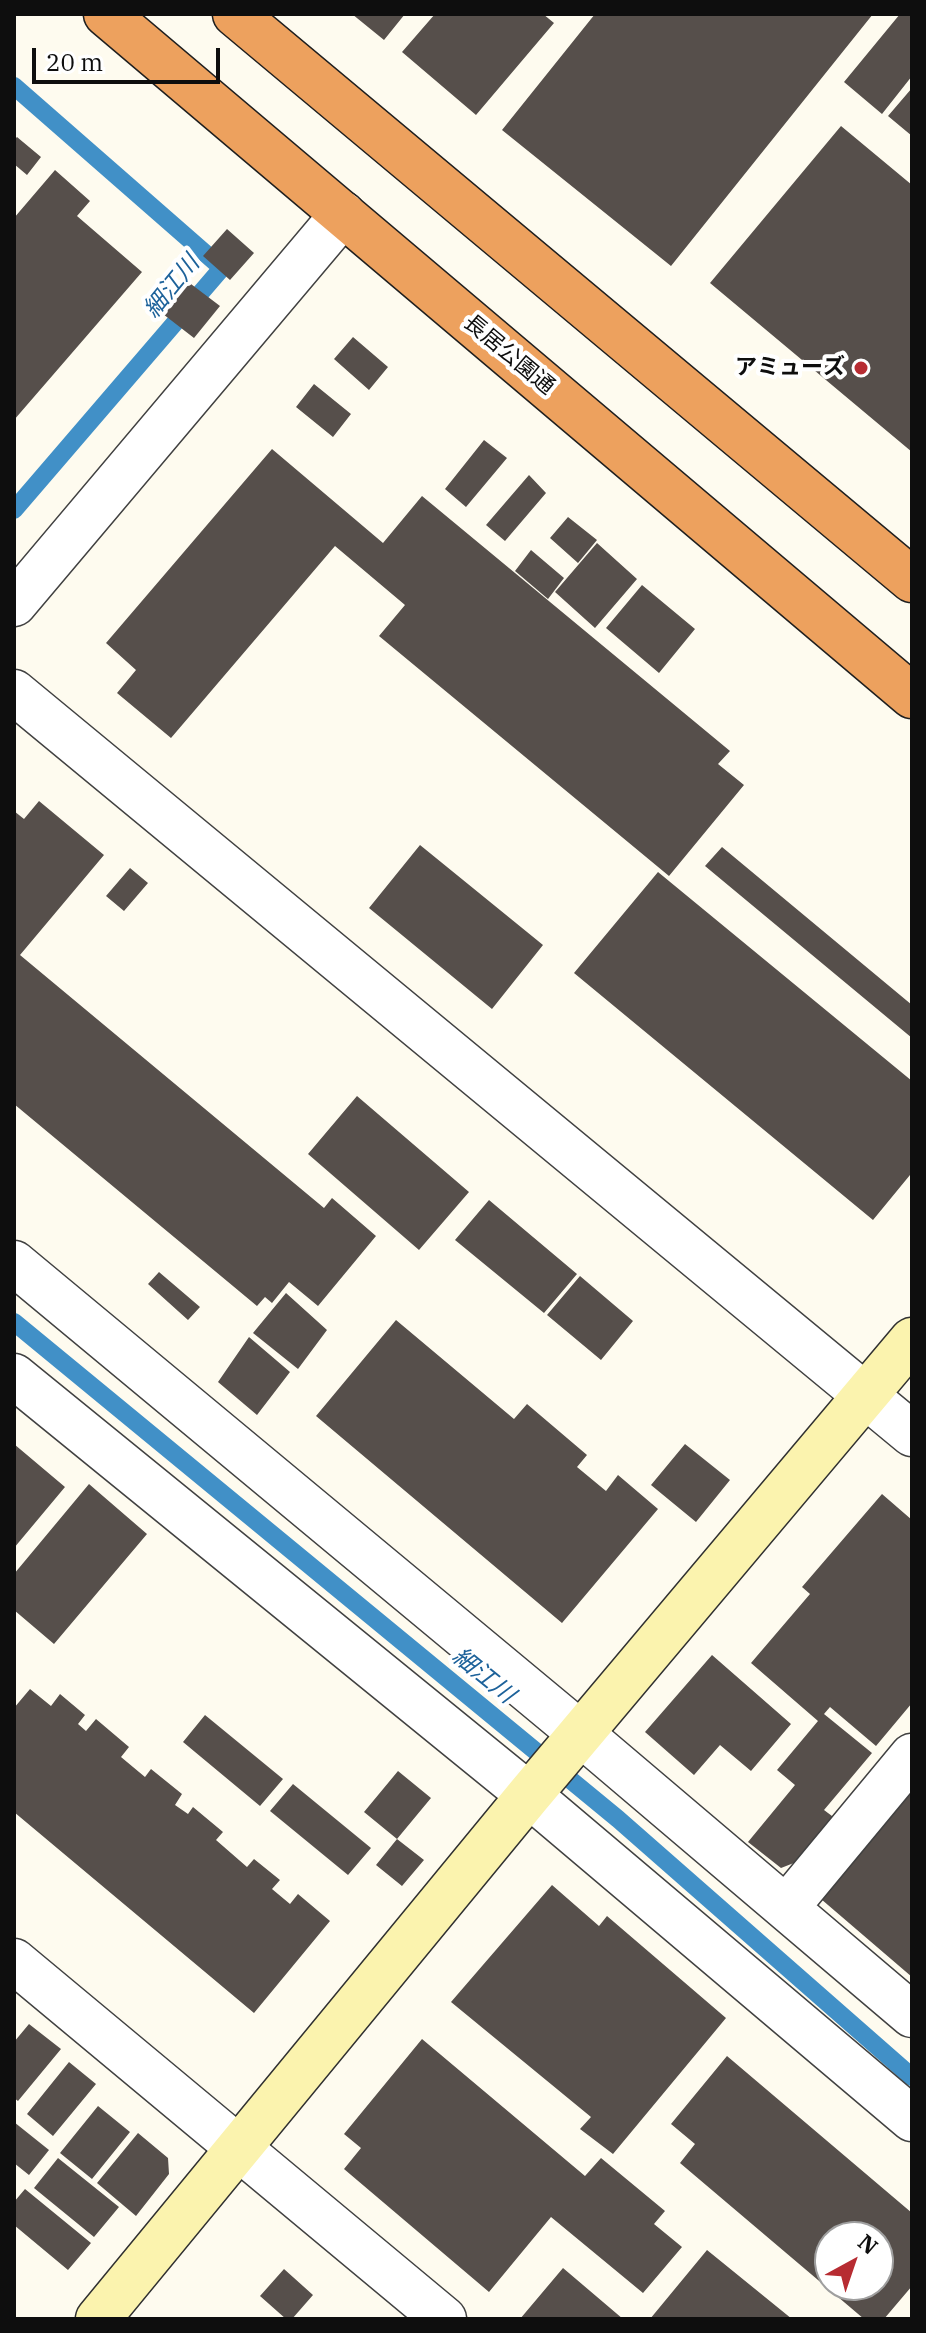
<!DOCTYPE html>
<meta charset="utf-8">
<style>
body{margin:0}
#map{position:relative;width:926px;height:2333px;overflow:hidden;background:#fefbef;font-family:"IBM Plex Serif",serif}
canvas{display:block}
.frame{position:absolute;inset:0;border:16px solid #0e0e0e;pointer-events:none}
.north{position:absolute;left:814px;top:2221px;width:80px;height:80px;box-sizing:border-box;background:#fff;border:2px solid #9f9f9f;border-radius:50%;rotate:40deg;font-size:22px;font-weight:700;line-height:32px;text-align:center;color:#0e0e0e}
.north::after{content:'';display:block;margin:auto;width:28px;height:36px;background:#b72c32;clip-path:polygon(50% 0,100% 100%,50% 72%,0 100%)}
.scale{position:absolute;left:32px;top:48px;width:188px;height:36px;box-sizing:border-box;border:4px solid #0e0e0e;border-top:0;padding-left:10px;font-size:24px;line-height:28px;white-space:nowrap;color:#0e0e0e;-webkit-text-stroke:6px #fff;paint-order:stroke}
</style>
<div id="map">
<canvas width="926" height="2333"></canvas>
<div class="frame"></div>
<div class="north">N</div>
<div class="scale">20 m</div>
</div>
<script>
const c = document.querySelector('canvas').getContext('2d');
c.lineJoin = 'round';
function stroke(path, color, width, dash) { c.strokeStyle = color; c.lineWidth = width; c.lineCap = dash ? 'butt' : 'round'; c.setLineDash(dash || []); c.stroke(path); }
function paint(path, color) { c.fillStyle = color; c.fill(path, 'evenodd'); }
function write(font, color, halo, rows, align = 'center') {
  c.font = font + ' "IBM Plex Serif","Noto Sans JP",serif'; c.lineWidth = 8; c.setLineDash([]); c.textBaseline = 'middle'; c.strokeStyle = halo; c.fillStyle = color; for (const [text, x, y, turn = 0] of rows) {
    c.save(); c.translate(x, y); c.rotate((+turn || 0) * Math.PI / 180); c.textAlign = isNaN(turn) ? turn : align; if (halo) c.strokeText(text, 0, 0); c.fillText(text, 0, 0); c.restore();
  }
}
const stream = new Path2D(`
 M 14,86 L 222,268 L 14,510
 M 14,1322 L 618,1819 L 912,2077`);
const building = new Path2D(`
 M 352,14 L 405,14 L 384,40 Z
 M 435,14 L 543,14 L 554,23 L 476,115 L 402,52 Z
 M 595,14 L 873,14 L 671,266 L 502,130 Z
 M 900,14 L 912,14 L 912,76 L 882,114 L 844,82 Z
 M 912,88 L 912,136 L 888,116 Z
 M 841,126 L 912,185 L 912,452 L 710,283 Z
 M 17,137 L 41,157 L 27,175 L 14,164 L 14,140 Z
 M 55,170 L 90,201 L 77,216 L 142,272 L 14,420 L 14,218 Z
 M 227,229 L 254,253 L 230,280 L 203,256 Z
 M 187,281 L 220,306 L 194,338 L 163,314 Z
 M 353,337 L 388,367 L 369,390 L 334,359 Z
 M 314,384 L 351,414 L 333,437 L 296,407 Z
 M 484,440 L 507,458 L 466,507 L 445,489 Z
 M 272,449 L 383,543 L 422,496 L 730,751 L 718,764 L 744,785 L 669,876 L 379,636 L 405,605 L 335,546 L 171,738 L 117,693 L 136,670 L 106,643 Z
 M 529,475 L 546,493 L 505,541 L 486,525 Z
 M 568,517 L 597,540 L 578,563 L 550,538 Z
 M 597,543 L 637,579 L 595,628 L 555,592 Z
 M 531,550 L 564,578 L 548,599 L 515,571 Z
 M 642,585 L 695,629 L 659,673 L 606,628 Z
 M 39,801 L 104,855 L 20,955 L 324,1208 L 332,1198 L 376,1236 L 318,1306 L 289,1282 L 272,1303 L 265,1297 L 257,1306 L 14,1104 L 14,811 L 24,819 Z
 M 420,845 L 543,945 L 492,1009 L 369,908 Z
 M 722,847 L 912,1005 L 912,1038 L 705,866 Z
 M 130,868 L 148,883 L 124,911 L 106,896 Z
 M 658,872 L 912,1081 L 912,1177 L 910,1175 L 873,1220 L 574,973 Z
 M 357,1096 L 469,1192 L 419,1250 L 308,1154 Z
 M 489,1200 L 577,1274 L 544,1313 L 455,1240 Z
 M 159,1272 L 200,1307 L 188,1320 L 148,1284 Z
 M 580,1276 L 633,1321 L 601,1360 L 547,1315 Z
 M 286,1293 L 327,1330 L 298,1369 L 253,1333 Z
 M 396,1320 L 514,1419 L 527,1404 L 587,1455 L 577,1467 L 606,1491 L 618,1475 L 658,1509 L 562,1623 L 316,1416 Z
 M 249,1337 L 290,1372 L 257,1415 L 218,1382 Z
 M 14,1444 L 65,1487 L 14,1548 Z
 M 685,1444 L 730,1480 L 696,1522 L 651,1485 Z
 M 89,1484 L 147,1534 L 54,1644 L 14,1610 L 14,1574 Z
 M 882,1494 L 912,1520 L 912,1703 L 876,1746 L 830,1707 L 824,1714 L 872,1753 L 824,1810 L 836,1819 L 804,1859 L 781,1868 L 748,1842 L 795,1785 L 777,1770 L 818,1721 L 751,1663 L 810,1594 L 802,1587 Z
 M 712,1655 L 791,1724 L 751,1771 L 720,1745 L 694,1775 L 645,1732 Z
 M 30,1689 L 51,1706 L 60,1694 L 85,1715 L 78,1724 L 86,1731 L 96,1719 L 129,1747 L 121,1757 L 145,1777 L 151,1769 L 182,1794 L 175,1805 L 188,1814 L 193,1807 L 223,1832 L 216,1840 L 247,1867 L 254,1859 L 280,1880 L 272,1889 L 290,1904 L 298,1894 L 330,1921 L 254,2013 L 14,1812 L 14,1708 Z
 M 205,1715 L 283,1779 L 260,1806 L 183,1742 Z
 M 398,1771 L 431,1798 L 397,1839 L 424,1860 L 402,1886 L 376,1865 L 397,1839 L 364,1812 Z
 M 293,1784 L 371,1848 L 348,1875 L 270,1811 Z
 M 912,1792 L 912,1977 L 821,1899 Z
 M 552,1885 L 599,1926 L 607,1916 L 726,2018 L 613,2154 L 580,2129 L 591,2117 L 451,2002 Z
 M 29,2024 L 61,2049 L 18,2101 L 14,2098 L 14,2042 Z
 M 422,2039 L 585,2176 L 601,2158 L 665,2211 L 654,2224 L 682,2247 L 643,2293 L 551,2217 L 489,2292 L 344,2169 L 361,2148 L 344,2134 Z
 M 727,2056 L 912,2213 L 912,2286 L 884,2319 L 864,2319 L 680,2163 L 695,2144 L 671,2124 ZM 830,2237 L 878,2237 L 878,2285 L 830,2285 Z
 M 69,2062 L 96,2084 L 53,2136 L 27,2114 Z
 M 98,2106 L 130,2132 L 92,2179 L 60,2153 Z
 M 14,2122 L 49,2150 L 29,2175 L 14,2163 Z
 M 138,2133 L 168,2158 L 169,2174 L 136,2216 L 97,2183 Z
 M 58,2158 L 119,2207 L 94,2237 L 34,2188 Z
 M 25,2189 L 91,2243 L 68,2270 L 14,2225 L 14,2202 Z
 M 707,2250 L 792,2319 L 650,2319 Z
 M 563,2268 L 623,2319 L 520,2319 Z
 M 284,2269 L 313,2295 L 292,2319 L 286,2319 L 260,2296 Z`);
const street = new Path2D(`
 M 14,604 L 343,214
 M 14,692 L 912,1434
 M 14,1263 L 581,1734 L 912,2015
 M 14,1376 L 529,1795 L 912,2119
 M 786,1908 L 912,1756
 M 14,1961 L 444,2319`);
const secondary = new Path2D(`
 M 98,2319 L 529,1795 L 912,1340`);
const highway = new Path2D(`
 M 106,14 L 912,696
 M 235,14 L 912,580`);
const markers = [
 [861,368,8,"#b72c32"]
];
const streetNames = [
 ["長居公園通",509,355,40]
];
const poiNames = [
 ["アミューズ",845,368]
];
const waterNames = [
 ["細江川",172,287,-51],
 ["細江川",483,1676,39]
];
stroke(stream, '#4190c7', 18);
paint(building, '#564f4b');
stroke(street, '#414141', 47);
stroke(secondary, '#303030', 47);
stroke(highway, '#1f1f1f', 47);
stroke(street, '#fff', 44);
stroke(secondary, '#fbf3ae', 44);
stroke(highway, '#eda15e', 44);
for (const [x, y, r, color] of markers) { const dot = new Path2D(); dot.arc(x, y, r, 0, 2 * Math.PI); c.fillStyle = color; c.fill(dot); stroke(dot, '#fff', 3); }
write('22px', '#0e0e0e', '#fff', streetNames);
write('bold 22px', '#0e0e0e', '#fff', poiNames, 'right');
write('italic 24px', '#1d629a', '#fff', waterNames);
</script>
